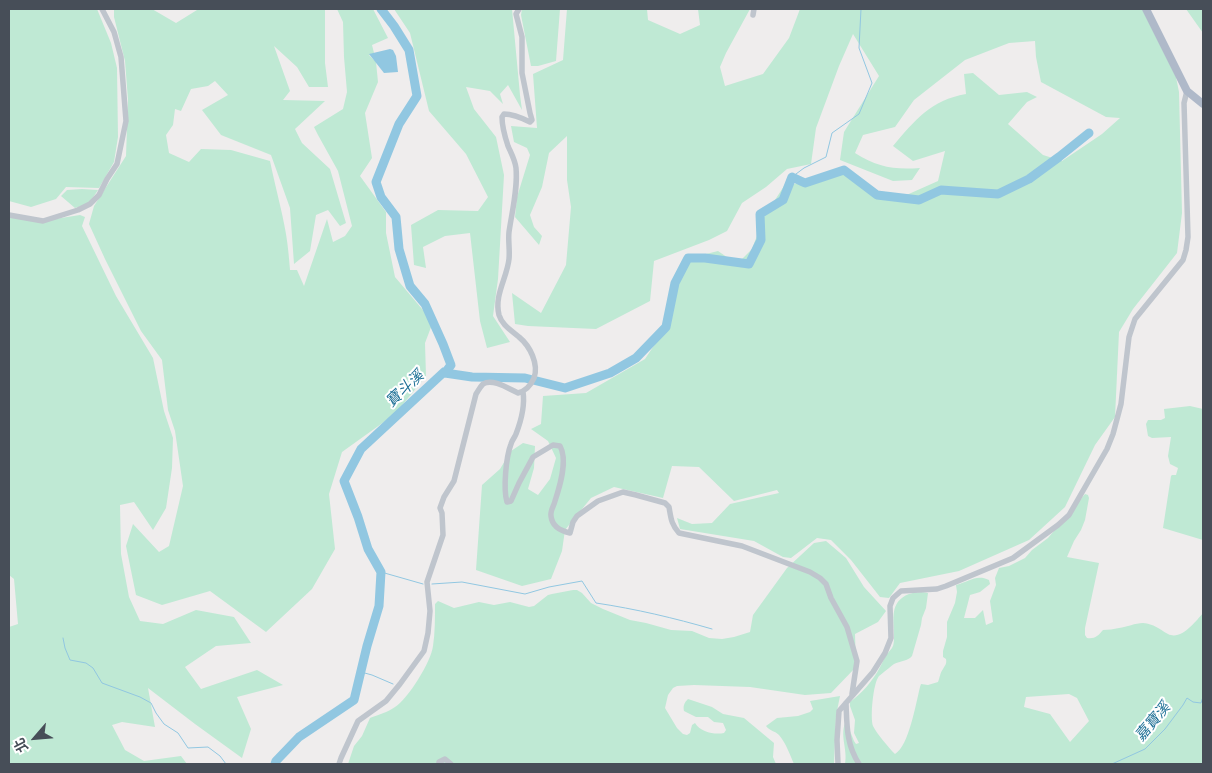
<!DOCTYPE html>
<meta charset="utf-8">
<style>
body{margin:0}
#map{position:relative;width:1212px;height:773px;overflow:hidden;background:#efeded;font-family:Karla,"Noto Sans TC",sans-serif}
canvas{display:block}
.frame{position:absolute;inset:0;border:10px solid #474e58;pointer-events:none}
.north{position:absolute;left:10px;top:713px;width:50px;height:50px;-webkit-text-stroke:4px #fff;paint-order:stroke;rotate:243deg;font-size:14px;font-weight:700;line-height:20px;text-align:center;color:#474e58}
.north::after{content:'';display:block;margin:auto;width:18px;height:22px;background:#474e58;clip-path:polygon(50% 0,100% 100%,50% 72%,0 100%)}
</style>
<div id="map">
<canvas width="1212" height="773"></canvas>
<div class="frame"></div>
<div class="north">北</div>
</div>
<script>
const c = document.querySelector('canvas').getContext('2d');
c.lineJoin = 'round';
function paint(path, color) { c.fillStyle = color; c.fill(path, 'evenodd'); }
function stroke(path, color, width, dash) { c.strokeStyle = color; c.lineWidth = width; c.lineCap = dash ? 'butt' : 'round'; c.setLineDash(dash || []); c.stroke(path); }
function write(font, color, halo, rows, align = 'center') {
  c.font = font + ' Karla,"Noto Sans TC",sans-serif'; c.lineWidth = 4; c.setLineDash([]); c.textBaseline = 'middle'; c.strokeStyle = halo; c.fillStyle = color; for (const [text, x, y, turn = 0] of rows) {
    c.save(); c.translate(x, y); c.rotate((+turn || 0) * Math.PI / 180); c.textAlign = isNaN(turn) ? turn : align; if (halo) c.strokeText(text, 0, 0); c.fillText(text, 0, 0); c.restore();
  }
}
const green = new Path2D(`
 M 9,9 L 97,9 L 111,43 L 117,68 L 118,137 L 114,162 L 99,188 L 66,187 L 56,199 L 31,207 L 9,201 Z
 M 114,9 L 152,9 L 176,23 L 197,10 L 228,9 L 325,9 L 325,63 L 328,87 L 309,87 L 297,67 L 274,46 L 290,91 L 283,100 L 325,101 L 295,129 L 302,143 L 330,169 L 346,223 L 340,226 L 328,210 L 316,215 L 310,251 L 294,264 L 290,208 L 271,155 L 221,135 L 202,110 L 228,95 L 215,81 L 208,86 L 191,89 L 181,111 L 175,109 L 173,125 L 166,135 L 169,153 L 189,162 L 201,149 L 231,150 L 270,161 C 275,186 282,210 286,234 C 288,246 289,258 290,270 L 297,270 L 304,286 L 327,219 L 333,242 L 345,236 L 352,226 L 338,171 L 318,135 L 314,127 L 343,109 L 347,92 L 344,57 L 343,22 L 337,9 L 373,9 L 388,38 L 372,45 L 374,53 L 369,55 L 376,62 L 378,82 L 365,113 L 372,158 L 360,176 L 386,212 L 386,233 L 395,277 L 433,322 L 425,343 L 426,376 L 395,414 L 342,452 L 329,494 L 335,549 L 312,589 L 266,632 L 210,591 L 162,605 L 136,595 L 126,546 L 133,524 L 159,552 L 169,546 L 183,486 L 175,431 L 168,410 L 162,360 L 141,331 L 105,259 L 89,224 L 94,206 L 126,156 L 128,100 L 125,61 L 114,17 Z
 M 394,9 L 512,9 L 520,95 L 522,110 L 508,85 L 500,94 L 503,104 L 490,91 L 466,87 L 474,109 L 496,137 L 504,175 L 498,279 L 493,316 L 510,342 L 487,348 L 480,321 L 470,233 L 445,236 L 423,247 L 426,268 L 414,265 L 411,225 L 438,210 L 478,211 L 488,197 L 466,154 L 429,111 L 410,33 Z
 M 522,9 L 560,9 L 556,61 L 538,66 L 531,66 L 521,15 Z
 M 567,9 L 647,9 L 648,20 L 680,34 L 700,25 L 698,9 L 750,9 L 726,53 L 720,67 L 725,86 L 763,74 L 789,38 L 800,9 L 1142,9 L 1176,77 L 1179,92 L 1182,213 L 1177,253 L 1133,309 L 1119,332 L 1115,417 L 1095,445 L 1065,507 L 1029,540 L 959,571 L 900,583 L 889,598 L 880,597 L 851,560 L 831,540 L 817,538 L 791,558 L 783,557 L 754,541 L 680,529 L 677,518 L 692,524 L 712,523 L 730,504 L 779,493 L 777,490 L 734,501 L 699,467 L 672,466 L 663,498 L 614,487 L 591,498 L 565,530 L 562,551 L 551,579 L 522,586 L 476,570 L 482,485 L 500,469 L 511,451 L 523,443 L 535,446 L 534,468 L 528,489 L 538,495 L 550,479 L 556,458 L 548,441 L 531,429 L 541,424 L 543,396 L 586,393 L 645,359 L 665,329 L 674,294 L 686,259 L 718,251 L 737,264 L 752,249 L 764,217 L 784,186 L 804,182 L 835,170 L 893,201 L 938,181 L 945,151 L 913,161 L 893,146 C 915,120 931,100 966,94 L 964,74 L 973,73 L 999,95 L 1027,92 L 1037,97 L 1027,102 L 1008,124 L 1043,155 L 1062,161 L 1102,134 L 1120,118 L 1106,117 L 1041,82 L 1036,57 L 1035,41 L 1009,43 L 965,60 L 914,100 L 895,127 L 863,135 L 855,153 C 877,167 894,170 920,168 L 912,180 L 893,181 L 840,160 L 844,132 L 879,76 L 853,34 L 839,66 L 816,128 L 811,164 L 787,169 L 766,187 L 742,203 L 727,231 L 709,240 L 654,261 L 650,301 L 596,329 L 528,326 L 515,324 L 512,293 L 541,313 L 566,265 L 571,207 L 567,180 L 567,136 L 549,153 L 542,187 L 530,215 L 534,227 L 542,236 L 539,245 L 515,217 L 517,197 L 530,155 L 527,148 L 514,142 L 511,126 L 537,128 L 533,74 L 563,60 Z
 M 1186,9 L 1203,9 L 1203,33 Z
 M 82,189 L 98,190 C 91,201 88,205 75,208 L 61,196 L 67,190 Z
 M 9,215 L 42,221 L 80,215 L 85,217 L 82,226 L 116,296 L 153,358 L 164,411 L 173,438 L 172,468 L 166,508 L 153,530 L 134,502 L 120,505 L 121,554 L 129,597 L 140,621 L 163,624 L 196,610 L 234,617 L 251,643 L 216,646 L 185,667 L 201,689 L 257,670 L 283,685 L 237,697 L 251,729 L 242,758 L 195,724 L 148,688 L 155,727 L 122,722 L 112,725 L 125,750 L 144,761 L 181,756 L 187,764 L 9,764 L 9,627 L 18,624 L 14,579 L 9,575 Z
 M 1190,406 L 1203,409 L 1203,540 L 1163,528 L 1171,476 L 1172,475 L 1176,475 L 1178,468 L 1170,464 L 1168,456 L 1171,437 L 1152,438 L 1148,436 L 1146,424 L 1148,420 L 1161,420 L 1165,418 L 1164,409 Z
 M 1085,494 L 1088,495 L 1089,498 L 1085,520 L 1081,530 L 1074,541 L 1067,557 L 1099,563 L 1085,628 L 1085,635 L 1087,638 C 1095,639 1098,636 1103,630 C 1108,630 1114,629 1119,628 C 1127,627 1135,623 1143,623 C 1154,624 1159,629 1168,634 C 1181,641 1196,621 1203,613 L 1203,764 L 845,764 C 848,749 839,735 846,721 L 854,741 L 856,744 L 859,743 L 854,733 L 855,720 L 850,706 L 850,702 C 862,693 873,681 880,667 C 882,664 883,660 885,657 C 887,653 890,651 892,648 C 894,645 894,640 894,637 C 894,619 889,602 909,594 C 915,592 922,591 928,593 L 926,608 L 922,618 L 921,625 L 912,656 C 908,661 900,661 894,664 C 891,666 882,674 879,676 C 873,683 870,718 873,726 C 877,734 889,748 895,754 C 909,746 916,703 920,687 L 921,684 L 928,685 L 938,682 C 940,677 940,673 943,669 C 945,665 947,664 946,659 L 943,657 L 943,651 L 947,637 L 947,622 L 955,603 L 957,592 L 956,585 C 969,582 976,574 989,580 L 990,584 L 980,592 L 970,595 L 964,618 L 975,618 L 983,610 L 986,625 L 993,622 L 990,601 L 996,585 L 995,578 L 999,568 L 1009,566 L 1025,558 L 1032,550 L 1048,538 ZM 1069,694 L 1077,698 L 1089,721 L 1070,742 L 1050,714 L 1024,707 L 1026,697 Z
 M 826,541 L 846,558 L 864,587 L 886,611 L 878,622 L 855,634 L 856,667 L 831,693 L 805,695 L 750,687 L 694,685 L 677,686 L 673,688 L 668,695 L 665,708 L 677,728 L 683,734 L 687,735 L 690,733 L 692,725 L 695,723 C 700,732 715,735 724,733 L 726,730 L 723,723 L 714,722 L 708,717 L 696,717 L 684,711 C 683,706 684,703 688,699 L 712,707 L 723,714 L 744,718 L 774,743 L 773,757 L 776,764 L 348,764 L 354,746 L 362,736 L 370,718 C 378,715 388,712 395,707 C 408,699 431,662 433,646 C 435,633 435,618 435,604 L 438,601 L 454,608 L 479,602 L 494,605 L 510,602 L 529,607 L 534,606 L 548,595 L 552,594 L 573,590 L 577,590 L 582,593 L 591,603 L 603,609 L 630,620 L 646,623 L 671,630 L 692,631 L 709,638 L 722,639 L 734,637 L 750,632 L 753,615 L 787,568 L 814,543 Z
 M 840,696 L 836,716 L 834,764 L 794,764 C 790,755 786,743 779,735 C 775,731 770,731 766,726 L 777,718 L 798,716 L 810,712 L 813,709 L 810,701 Z`);
const water = new Path2D(`
 M 390,49 L 393,50 L 396,56 L 398,72 L 384,73 L 369,54 Z`);
const stream = new Path2D(`
 M 792,177 L 804,168 L 826,157 L 832,133 L 859,114 L 872,83 L 859,48 L 861,9
 M 381,572 L 423,584
 M 432,584 L 462,582 L 525,594 L 549,587 L 582,581 L 596,603 C 636,609 674,618 712,629
 M 63,638 L 65,648 L 70,660 L 86,663 L 93,668 L 102,683 L 140,697 L 151,703 L 156,713 L 164,724 L 178,733 L 188,748 L 208,747 L 220,756 L 226,764
 M 361,672 L 372,675 L 393,684
 M 1112,764 L 1145,749 L 1165,729 L 1183,705 L 1187,698 L 1193,702 L 1201,703 L 1203,697`);
const river = new Path2D(`
 M 445,373 L 472,377 L 525,378 L 565,388 L 610,373 L 636,358 L 666,327 L 675,283 L 688,258 L 705,258 L 749,264 L 761,240 L 760,214 L 783,200 L 792,177 L 805,183 L 844,170 L 877,195 L 919,200 L 941,190 L 998,194 L 1029,179 L 1059,157 L 1089,133
 M 275,764 L 276,761 L 299,737 L 354,700 L 367,646 L 379,606 L 381,572 L 368,549 L 358,517 L 344,481 L 361,449 L 444,372 L 445,373 L 451,365 L 443,344 L 425,304 L 410,286 L 399,249 L 396,217 L 381,197 L 376,182 L 399,124 L 417,96 L 409,50 L 394,26 L 381,9`);
const minor = new Path2D(`
 M 753,15 L 754,9
 M 9,215 L 43,221 L 78,210 L 90,204 L 99,195 L 107,179 L 117,164 L 126,121 L 121,57 L 114,32 L 102,9
 M 523,392 C 525,405 521,421 516,434 C 515,437 512,440 511,444 C 506,457 503,489 507,502 L 511,501 L 519,483 L 533,457 L 553,445 L 560,446 C 568,460 560,486 555,501 C 554,506 550,510 551,516 C 552,526 561,531 570,533 L 573,522 L 577,516 L 598,501 L 623,492 L 636,495 L 665,503 L 669,507 C 671,518 671,524 679,533 L 742,546 L 810,572 L 820,578 L 826,584 L 831,598 L 847,627 L 857,661 L 852,694
 M 846,703 C 847,725 846,744 859,764
 M 339,764 L 341,758 L 358,721 L 386,701 L 400,684 L 424,651 L 428,633 L 430,611 L 427,582 L 443,535 L 442,513 L 440,508 L 444,497 L 454,481 L 476,394 C 478,391 480,387 483,384 C 493,378 509,389 518,393 C 525,391 531,385 534,378 C 539,364 530,346 519,337 C 511,330 502,325 499,315 C 494,295 507,278 509,259 C 510,250 508,241 509,232 C 512,211 518,189 516,168 C 515,160 511,153 508,146 C 505,137 502,126 502,117 L 504,114 C 513,114 522,118 530,122 L 532,120 L 530,113 L 522,73 L 522,37 L 516,14 L 519,9
 M 439,764 L 439,762 L 445,759 L 451,764
 M 838,764 L 837,740 L 839,711 L 873,672 L 885,653 L 891,638 L 890,606 L 893,598 L 901,591 L 937,589 L 946,586 L 1013,558 L 1058,525 L 1069,515 L 1107,449 L 1113,434 L 1121,404 L 1129,337 L 1135,319 L 1183,260 L 1186,250 L 1188,237 L 1184,103 L 1187,91`);
const major = new Path2D(`
 M 1146,9 L 1187,91 L 1203,104`);
const waterNames = [
 ["寶斗溪",405,389,-43],
 ["嘉寶溪",1153,722,-50]
];
paint(green, '#bfe9d4');
paint(water, '#91c7e1');
stroke(stream, '#91c7e1', 1);
stroke(river, '#91c7e1', 9);
stroke(minor, '#bfc5cd', 5.5);
stroke(major, '#afb9c9', 8);
write('italic 15px', '#1c6f95', '#fff', waterNames);
</script>
